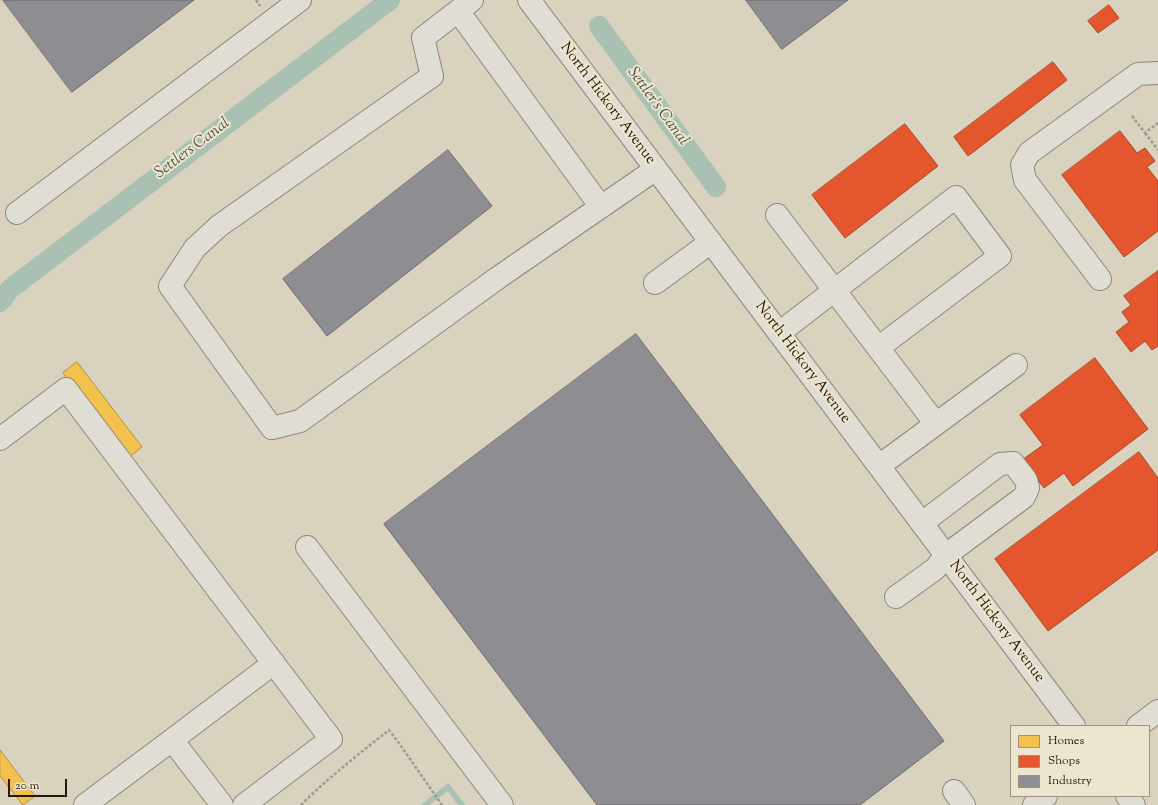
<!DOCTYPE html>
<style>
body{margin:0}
#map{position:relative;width:1158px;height:805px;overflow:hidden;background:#d8d2be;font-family:"Sorts Mill Goudy",serif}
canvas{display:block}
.legend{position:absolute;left:1010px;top:725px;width:140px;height:72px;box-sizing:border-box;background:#ece6ce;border:1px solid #9e9380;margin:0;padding:5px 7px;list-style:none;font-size:12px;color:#2a170b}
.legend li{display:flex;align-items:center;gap:8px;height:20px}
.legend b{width:20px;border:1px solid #9e9380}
.scale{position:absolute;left:8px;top:779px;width:59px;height:18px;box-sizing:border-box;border:2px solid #2a170b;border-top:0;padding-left:5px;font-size:12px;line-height:14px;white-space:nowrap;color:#2a170b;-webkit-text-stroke:3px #ece6ce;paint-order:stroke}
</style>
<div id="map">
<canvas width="1158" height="805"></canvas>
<ul class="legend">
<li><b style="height:11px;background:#f2c14e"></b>Homes</li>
<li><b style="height:11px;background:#e4572e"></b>Shops</li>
<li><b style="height:11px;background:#8d8d92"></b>Industry</li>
</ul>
<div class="scale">20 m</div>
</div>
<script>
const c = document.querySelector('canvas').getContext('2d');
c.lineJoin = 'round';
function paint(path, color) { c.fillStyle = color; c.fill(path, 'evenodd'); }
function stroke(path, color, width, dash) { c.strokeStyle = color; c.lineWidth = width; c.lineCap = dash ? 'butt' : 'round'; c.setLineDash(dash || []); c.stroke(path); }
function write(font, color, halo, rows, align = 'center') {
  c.font = font + ' "Sorts Mill Goudy",serif'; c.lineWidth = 4; c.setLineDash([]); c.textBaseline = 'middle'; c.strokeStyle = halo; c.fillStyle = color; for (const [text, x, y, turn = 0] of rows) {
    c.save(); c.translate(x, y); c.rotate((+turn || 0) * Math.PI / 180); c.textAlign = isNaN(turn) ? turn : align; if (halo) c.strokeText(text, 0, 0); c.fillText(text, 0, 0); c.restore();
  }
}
const homes = new Path2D(`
 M 77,362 L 142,447 L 128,458 L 63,373 Z
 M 0,750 L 35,796 L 23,805 L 0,776 Z`);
const shops = new Path2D(`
 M 1109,5 L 1119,18 L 1098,33 L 1088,21 Z
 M 1053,62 L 1067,80 L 968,156 L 954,137 Z
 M 905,124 L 938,166 L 845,238 L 812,195 Z
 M 1120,131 L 1137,153 L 1145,148 L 1155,161 L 1147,167 L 1158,181 L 1158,231 L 1124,257 L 1062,175 Z
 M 1158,271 L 1158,346 L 1152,350 L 1145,341 L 1131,352 L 1116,332 L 1129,322 L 1122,312 L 1131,305 L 1124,296 Z
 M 1095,358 L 1148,429 L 1073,486 L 1064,473 L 1044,488 L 1022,460 L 1043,445 L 1020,415 Z
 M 1139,452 L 1158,478 L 1158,550 L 1048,631 L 995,559 Z`);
const industry = new Path2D(`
 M 3,0 L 194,0 L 72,92 Z
 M 746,0 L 848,0 L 782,49 Z
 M 448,150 L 492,206 L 327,336 L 283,279 Z
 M 636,334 L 944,741 L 860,805 L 597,805 L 384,524 Z`);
const stream = new Path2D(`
 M 425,805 L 448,787 L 462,805`);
const canal = new Path2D(`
 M 599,26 L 716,187
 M 0,302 L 10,289 L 390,0`);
const path = new Path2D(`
 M 256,0 L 260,6
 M 1132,116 L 1145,133 L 1158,123
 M 1145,133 L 1158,150
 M 301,805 C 328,778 359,754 389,730 L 401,746 L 442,805`);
const minor = new Path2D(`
 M 472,0 L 423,38 L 432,76 L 219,226 L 195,248 L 170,286 L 272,428 L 300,421 L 499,277 L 656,169
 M 529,0 L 1074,726
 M 458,11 L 601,207
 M 17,213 L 300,0
 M 777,215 L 936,424
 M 1100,279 L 1025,180 L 1022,165 L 1029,153 L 1138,74 L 1158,73
 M 655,283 L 711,242
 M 779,333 L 956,197 L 1000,256 L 878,348
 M 0,439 L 66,389 L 331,739 L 244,805
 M 879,466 L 1016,365
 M 307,547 L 502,805
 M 896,597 L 935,569 L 946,555 L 1024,497 L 1028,488 L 1026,480 L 1013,463 L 1000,464 L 922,523
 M 1138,726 L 1158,711
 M 954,791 L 964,805
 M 1127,796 L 1134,805
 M 85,805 L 172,740
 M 222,805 L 172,740 L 274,663
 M 1034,805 L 1046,796`);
const streetNames = [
 ["North Hickory Avenue",607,104,53],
 ["North Hickory Avenue",802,363,53],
 ["North Hickory Avenue",996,622,53]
];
const waterNames = [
 ["Settler's Canal",657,107,54],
 ["Settlers Canal",193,149,-37]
];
paint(homes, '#f2c14e');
stroke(homes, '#b68e3a', 1);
paint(shops, '#e4572e');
stroke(shops, '#ac4424', 1);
paint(industry, '#8d8d92');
stroke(industry, '#6f6a6a', 1);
stroke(stream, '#a9c1b2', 6);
stroke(canal, '#a9c1b2', 20);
stroke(minor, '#8c8679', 24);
stroke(path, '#9e9a92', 2.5, [3, 2]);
stroke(minor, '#e0ded4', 22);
write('15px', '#2a170b', '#ece6ce', streetNames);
write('italic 16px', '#4f5044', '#ece6ce', waterNames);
</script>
